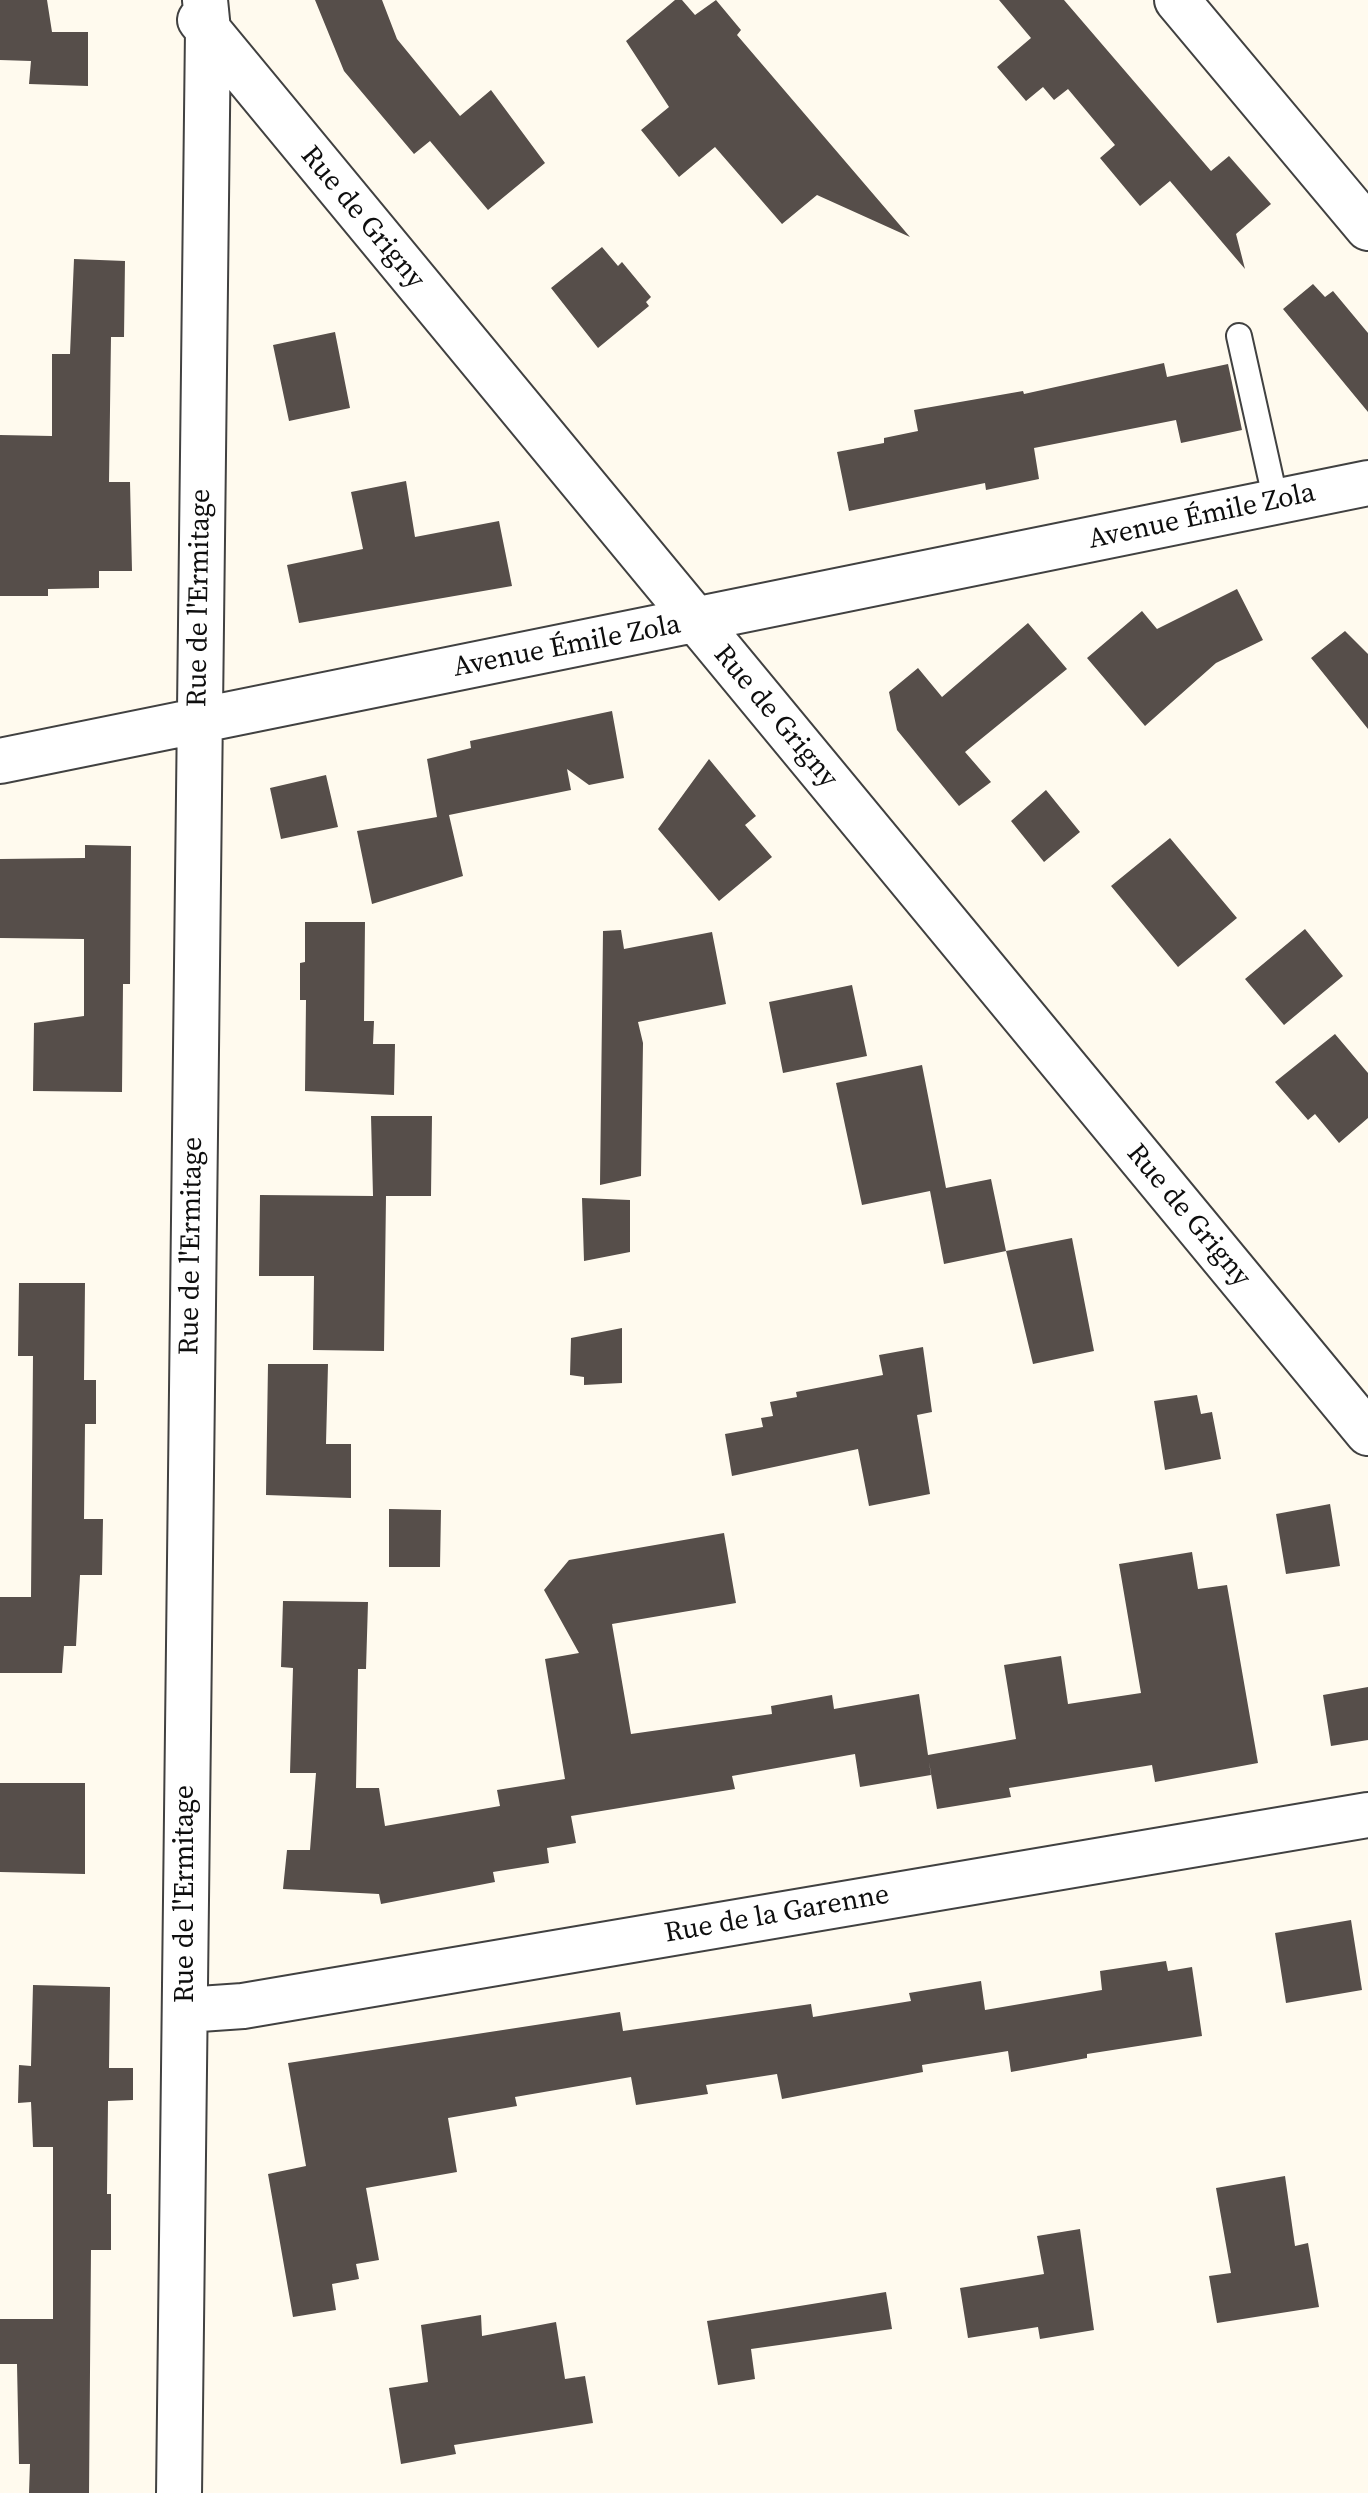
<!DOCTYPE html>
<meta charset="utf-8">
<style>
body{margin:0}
canvas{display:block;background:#fffaee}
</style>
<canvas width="1368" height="2493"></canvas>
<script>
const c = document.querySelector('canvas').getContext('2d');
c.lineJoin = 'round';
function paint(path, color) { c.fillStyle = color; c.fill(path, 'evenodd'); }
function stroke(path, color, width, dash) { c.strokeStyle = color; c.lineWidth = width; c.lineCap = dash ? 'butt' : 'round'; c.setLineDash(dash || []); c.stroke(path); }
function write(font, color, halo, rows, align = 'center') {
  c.font = font + ' "Source Serif 4",serif'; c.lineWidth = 8; c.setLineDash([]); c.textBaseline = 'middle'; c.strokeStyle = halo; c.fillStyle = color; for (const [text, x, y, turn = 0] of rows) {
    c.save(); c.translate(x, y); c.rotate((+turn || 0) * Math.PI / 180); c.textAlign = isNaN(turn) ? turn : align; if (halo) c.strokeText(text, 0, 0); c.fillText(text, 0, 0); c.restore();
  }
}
const building = new Path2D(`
 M 0,0 L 47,0 L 52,32 L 88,32 L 88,86 L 29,84 L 31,61 L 0,60 Z
 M 315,0 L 382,0 L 397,39 L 460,116 L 491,90 L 545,163 L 488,210 L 430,141 L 414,154 L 344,71 Z
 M 675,0 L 682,0 L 695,15 L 716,0 L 741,30 L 737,35 L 910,237 L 817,195 L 782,224 L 715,147 L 679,177 L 641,130 L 669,107 L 626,41 Z
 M 999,0 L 1064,0 L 1211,171 L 1229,156 L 1271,204 L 1236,234 L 1245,269 L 1170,181 L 1140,206 L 1100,158 L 1115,145 L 1068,89 L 1054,100 L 1043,87 L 1026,101 L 997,67 L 1031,38 Z
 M 602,247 L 618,266 L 622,262 L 651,297 L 646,302 L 649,306 L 598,348 L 551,288 Z
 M 74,259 L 125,261 L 124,337 L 111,337 L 109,482 L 130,482 L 132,571 L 99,571 L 99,588 L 48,589 L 48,596 L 0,596 L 0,435 L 52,436 L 52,354 L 70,354 Z
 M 1313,284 L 1325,297 L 1333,291 L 1368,333 L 1368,412 L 1283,309 Z
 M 335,332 L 350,408 L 289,421 L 273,345 Z
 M 1164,363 L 1167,377 L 1228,364 L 1242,430 L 1181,443 L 1176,420 L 1034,448 L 1039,479 L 986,490 L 985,483 L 849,511 L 837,452 L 884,443 L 884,438 L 918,431 L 914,410 L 1023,391 L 1024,394 Z
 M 406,481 L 415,537 L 499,521 L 512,586 L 299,623 L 287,565 L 363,549 L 351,492 Z
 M 1237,589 L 1263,640 L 1216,663 L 1145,726 L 1087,658 L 1142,611 L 1157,629 Z
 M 1028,623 L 1067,669 L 965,752 L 991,782 L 959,806 L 897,730 L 889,692 L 918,668 L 942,697 Z
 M 1345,631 L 1368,654 L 1368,729 L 1311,658 Z
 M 612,711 L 624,778 L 589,785 L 567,769 L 571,790 L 449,815 L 463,876 L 372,904 L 357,831 L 437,817 L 427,759 L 471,748 L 470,741 Z
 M 709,759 L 756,816 L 745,825 L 772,857 L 719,901 L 658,829 Z
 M 326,775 L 338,827 L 281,839 L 270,788 Z
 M 1046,790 L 1080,832 L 1044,862 L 1011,821 Z
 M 1170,838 L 1237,918 L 1178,967 L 1111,886 Z
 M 85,845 L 131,846 L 130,984 L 123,984 L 122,1092 L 33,1091 L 34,1023 L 84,1016 L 84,939 L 0,938 L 0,859 L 85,858 Z
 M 305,922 L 365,922 L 364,1021 L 374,1021 L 373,1044 L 395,1044 L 394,1095 L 305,1091 L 306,1000 L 300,1000 L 300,963 L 305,962 Z
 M 1305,929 L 1343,976 L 1284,1025 L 1245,979 Z
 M 621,930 L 624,949 L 712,932 L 726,1004 L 638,1022 L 643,1043 L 641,1176 L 600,1185 L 603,931 Z
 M 852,985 L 867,1056 L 783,1073 L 769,1002 Z
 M 1335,1034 L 1368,1073 L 1368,1118 L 1339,1143 L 1315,1114 L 1308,1120 L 1275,1082 Z
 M 922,1065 L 946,1188 L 991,1179 L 1006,1251 L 944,1264 L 930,1191 L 862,1205 L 836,1083 Z
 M 371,1116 L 432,1116 L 431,1196 L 386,1196 L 384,1351 L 313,1350 L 314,1276 L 259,1276 L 260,1195 L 373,1196 Z
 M 582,1198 L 630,1200 L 630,1252 L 584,1261 Z
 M 1072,1238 L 1094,1351 L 1033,1364 L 1006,1251 Z
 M 19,1283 L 85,1283 L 84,1380 L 96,1380 L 96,1424 L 85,1424 L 84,1519 L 103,1519 L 102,1575 L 80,1575 L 76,1646 L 64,1646 L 62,1673 L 0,1673 L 0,1597 L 31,1597 L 33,1356 L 18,1356 Z
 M 622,1328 L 622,1383 L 584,1385 L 584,1377 L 570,1375 L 571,1338 Z
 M 923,1347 L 932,1412 L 917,1415 L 930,1494 L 869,1506 L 858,1449 L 732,1476 L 725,1434 L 763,1427 L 761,1418 L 773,1416 L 770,1402 L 797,1397 L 796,1392 L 883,1375 L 879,1355 Z
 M 268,1364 L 328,1364 L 326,1444 L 351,1444 L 351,1498 L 266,1495 Z
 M 1197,1395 L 1201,1414 L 1212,1412 L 1221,1459 L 1165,1470 L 1154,1401 Z
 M 1330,1504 L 1340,1566 L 1286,1574 L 1276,1514 Z
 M 389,1509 L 441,1510 L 440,1567 L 389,1567 Z
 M 724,1533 L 736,1603 L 612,1624 L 631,1734 L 772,1714 L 771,1706 L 832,1695 L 834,1709 L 919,1694 L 928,1755 L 1016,1739 L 1004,1665 L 1061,1656 L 1068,1704 L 1141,1693 L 1119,1564 L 1192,1552 L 1198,1589 L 1227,1585 L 1258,1763 L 1155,1782 L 1152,1765 L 1009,1788 L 1011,1797 L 937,1809 L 929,1762 L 931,1775 L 860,1787 L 855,1754 L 732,1776 L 735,1789 L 571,1816 L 576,1843 L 547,1848 L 549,1863 L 493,1872 L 495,1882 L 381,1904 L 379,1894 L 283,1889 L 287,1850 L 310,1850 L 316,1773 L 290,1773 L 293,1668 L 281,1667 L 283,1601 L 368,1602 L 366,1669 L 358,1669 L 356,1788 L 379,1788 L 385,1826 L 500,1806 L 497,1790 L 565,1779 L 545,1659 L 579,1653 L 544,1590 L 569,1560 Z
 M 1368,1687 L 1368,1740 L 1331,1746 L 1323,1695 Z
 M 0,1783 L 85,1783 L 85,1874 L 0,1872 Z
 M 1351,1920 L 1362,1990 L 1286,2003 L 1275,1933 Z
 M 1166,1961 L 1168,1971 L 1192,1967 L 1202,2036 L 1087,2054 L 1087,2058 L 1011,2072 L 1008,2051 L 922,2065 L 923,2072 L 782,2099 L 777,2074 L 706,2085 L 708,2094 L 636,2105 L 631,2077 L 515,2097 L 517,2106 L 448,2118 L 457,2172 L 366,2188 L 379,2260 L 356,2264 L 359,2279 L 332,2284 L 336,2310 L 293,2317 L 268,2174 L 306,2166 L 288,2063 L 620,2012 L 623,2031 L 811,2004 L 813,2017 L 911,2001 L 909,1993 L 981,1981 L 985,2010 L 1102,1990 L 1100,1971 Z
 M 33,1985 L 110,1987 L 109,2068 L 133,2068 L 133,2100 L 108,2101 L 107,2194 L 111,2194 L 111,2250 L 91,2250 L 89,2493 L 29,2493 L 30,2464 L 19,2464 L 17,2364 L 0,2364 L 0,2319 L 53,2319 L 53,2147 L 33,2147 L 31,2102 L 18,2103 L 19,2065 L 31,2066 Z
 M 1285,2176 L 1295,2246 L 1308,2243 L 1319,2307 L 1217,2323 L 1209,2276 L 1231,2273 L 1216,2188 Z
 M 1080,2229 L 1094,2330 L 1040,2339 L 1038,2327 L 968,2338 L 960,2288 L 1044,2274 L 1037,2236 Z
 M 886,2292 L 892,2329 L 751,2349 L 755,2379 L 718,2385 L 707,2321 Z
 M 481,2315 L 482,2336 L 556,2322 L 565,2379 L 585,2376 L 593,2423 L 454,2445 L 456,2454 L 401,2464 L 389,2388 L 428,2382 L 421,2325 Z`);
const service = new Path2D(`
 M 1239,336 L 1276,502`);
const minor = new Path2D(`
 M 1177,0 L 1368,228
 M 200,20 L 1368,1433
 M 0,761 L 1368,483
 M 185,2010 L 243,2006 L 1368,1815
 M 179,2493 L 208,30 L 205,0`);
const streetNames = [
 ["Rue de Grigny",362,218,50],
 ["Avenue Émile Zola",1202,517,-12],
 ["Rue de l'Ermitage",200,598,-89],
 ["Avenue Émile Zola",567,647,-11],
 ["Rue de Grigny",775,717,50],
 ["Rue de Grigny",1188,1216,50],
 ["Rue de l'Ermitage",192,1246,-89],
 ["Rue de l'Ermitage",186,1894,-90],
 ["Rue de la Garenne",777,1915,-10]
];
paint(building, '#564e4a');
stroke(service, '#414141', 28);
stroke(minor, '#414141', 48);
stroke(service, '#fff', 24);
stroke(minor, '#fff', 44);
write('28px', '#0e0e0e', '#fff', streetNames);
</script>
